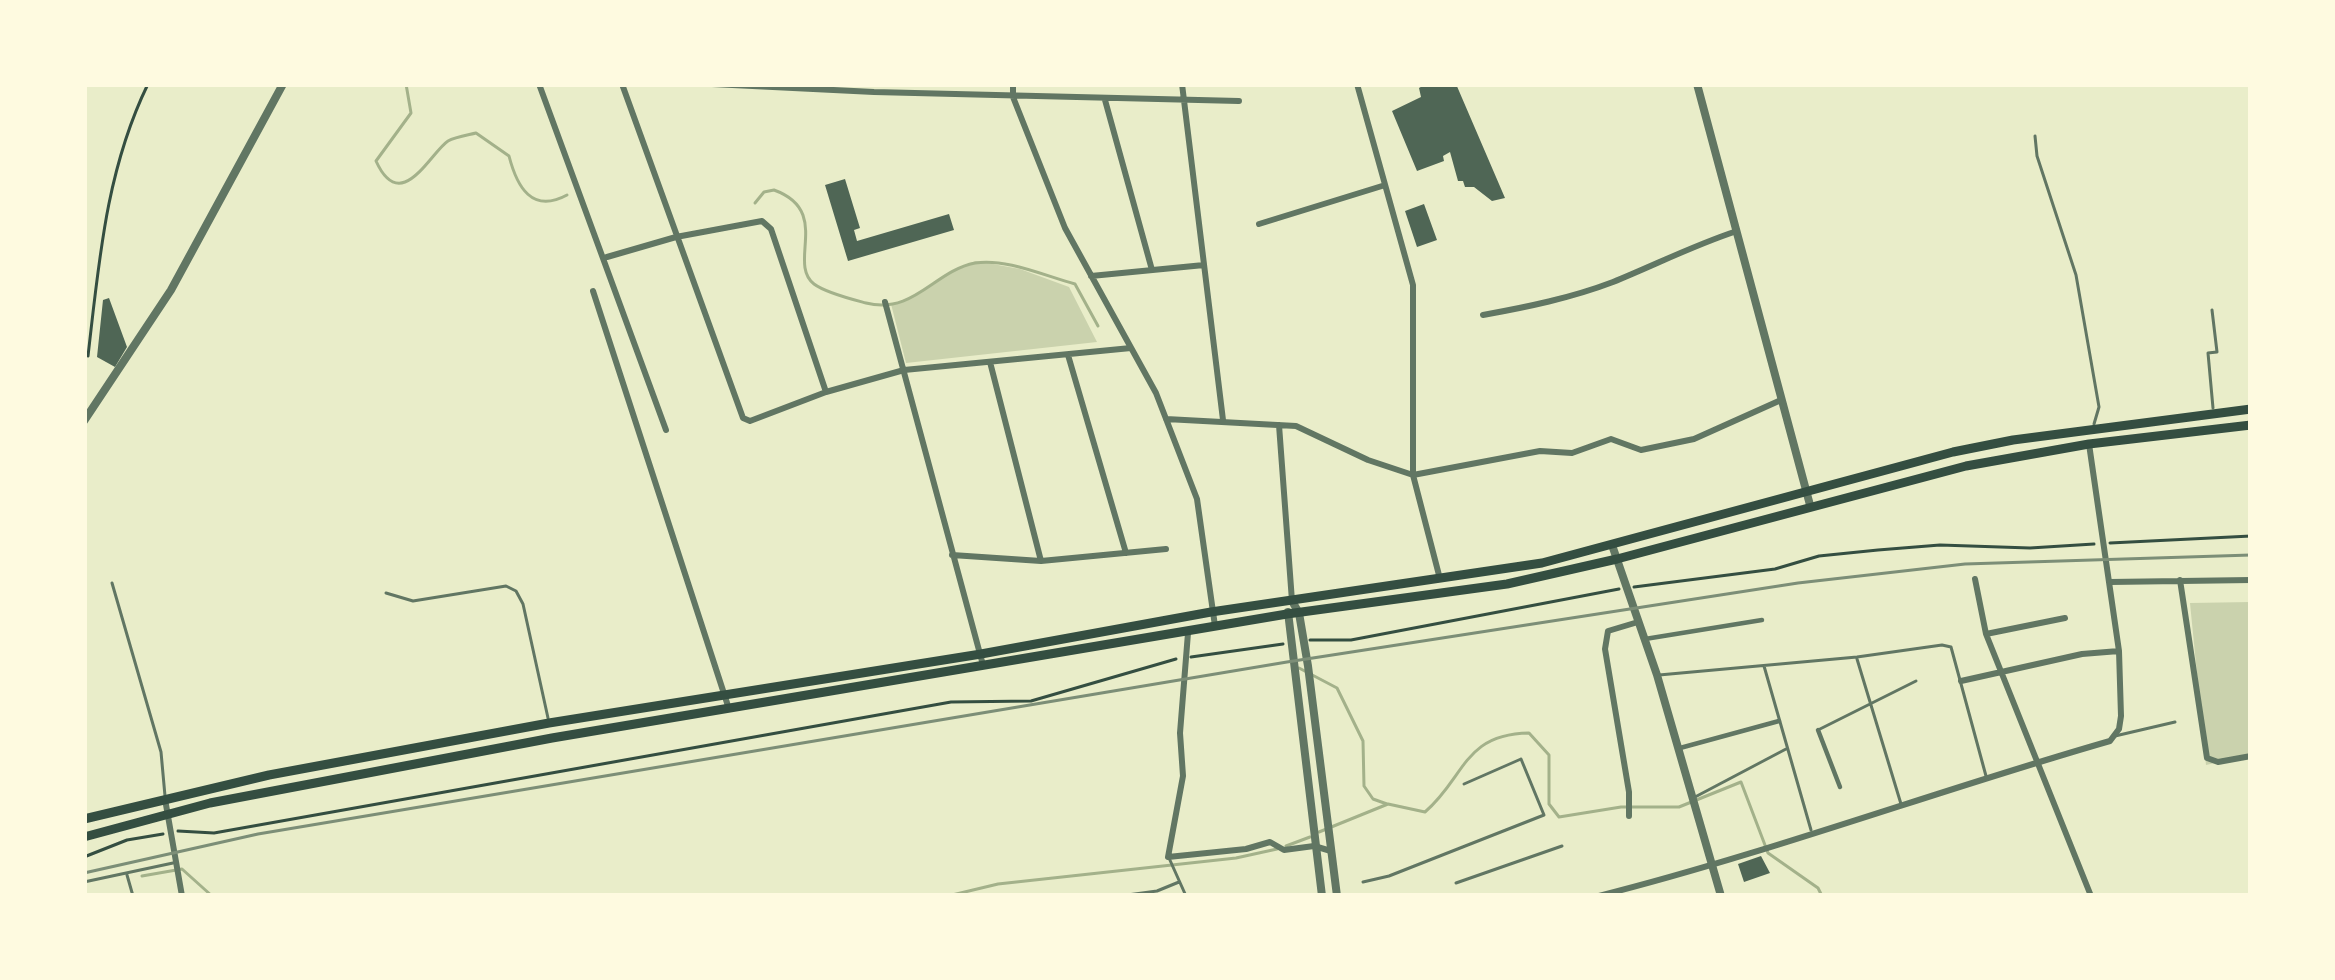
<!DOCTYPE html>
<style>
body{margin:0}
#map{position:relative;width:2335px;height:980px;overflow:hidden;background:#e9edc9;font-family:"Fira Sans",sans-serif}
canvas{display:block}
.frame{position:absolute;inset:0;border:87px solid #fefae0;pointer-events:none}
</style>
<div id="map">
<canvas width="2335" height="980"></canvas>
<div class="frame"></div>
</div>
<script>
const c = document.querySelector('canvas').getContext('2d');
c.lineJoin = 'round';
function paint(path, color) { c.fillStyle = color; c.fill(path, 'evenodd'); }
function stroke(path, color, width, dash) { c.strokeStyle = color; c.lineWidth = width; c.lineCap = dash ? 'butt' : 'round'; c.setLineDash(dash || []); c.stroke(path); }
const green = new Path2D(`
 M 976,261 L 1020,269 L 1069,287 L 1097,342 L 906,363 L 891,304 C 924,296 945,271 976,261 Z
 M 2251,602 L 2251,755 L 2206,765 L 2190,603 Z`);
const stream = new Path2D(`
 M 406,84 L 411,113 L 376,161 C 401,216 430,153 448,141 C 455,137 468,135 476,133 L 509,156 C 517,187 532,214 567,195
 M 755,203 L 764,192 L 774,190 C 832,211 787,263 814,284 C 826,293 851,299 866,303 C 914,315 934,271 975,263 C 1006,258 1045,276 1075,284 L 1098,326
 M 1299,668 L 1337,688 L 1363,741 L 1364,786 L 1373,799 L 1387,804
 M 1319,832 L 1388,804 L 1425,812 C 1465,778 1463,734 1529,733 L 1549,755 L 1549,804 L 1559,817 L 1621,807 L 1679,807 L 1741,782 L 1768,853 L 1818,888 L 1822,896
 M 1286,846 L 1310,837
 M 142,876 L 182,869 L 212,896
 M 948,896 L 998,884 L 1236,858 L 1277,849`);
const building = new Path2D(`
 M 1426,84 L 1456,84 L 1505,198 L 1492,201 L 1474,187 L 1465,187 L 1463,181 L 1458,181 L 1450,152 L 1443,156 L 1444,161 L 1417,171 L 1392,111 L 1421,97 L 1419,88 Z
 M 845,179 L 860,228 L 854,230 L 857,241 L 949,214 L 954,230 L 848,261 L 825,185 Z
 M 1424,204 L 1437,240 L 1417,247 L 1405,211 Z
 M 109,298 L 127,347 L 115,367 L 97,357 L 103,300 Z
 M 1761,856 L 1770,873 L 1744,882 L 1738,864 Z`);
const path = new Path2D(`
 M 88,356 C 99,262 106,170 148,84
 M 2110,543 L 2251,536
 M 1634,587 L 1775,569 L 1819,556 L 1878,550 L 1940,545 L 2030,548 L 2094,544
 M 1310,640 L 1351,640 L 1619,589
 M 1191,657 L 1283,644
 M 178,831 L 214,833 L 951,702 L 1031,701 L 1176,659
 M 84,857 L 127,840 L 163,834`);
const service = new Path2D(`
 M 2035,136 L 2037,156 L 2076,275 L 2099,407 L 2094,424
 M 2212,310 L 2217,352 L 2208,353 L 2213,408
 M 112,583 L 161,752 L 165,796
 M 386,593 L 413,601 L 506,586 L 516,591 L 523,604 L 548,718
 M 1857,659 L 1901,804
 M 1764,666 L 1811,830
 M 1659,675 L 1857,657 L 1942,645 L 1951,647 L 1986,776
 M 1820,729 L 1916,681
 M 2115,736 L 2175,722
 M 1695,797 L 1786,749
 M 1169,858 L 1186,896
 M 127,875 L 133,896
 M 84,882 L 173,863
 M 1363,882 L 1389,876 L 1544,815 L 1521,759 L 1464,784
 M 1456,883 L 1562,846
 M 1120,896 L 1157,891 L 1179,882`);
const pedestrian = new Path2D(`
 M 1645,639 L 1762,620
 M 1818,730 L 1840,787
 M 1680,748 L 1779,721`);
const minor = new Path2D(`
 M 539,84 L 666,430
 M 622,84 L 743,418 L 750,421 L 826,392 L 904,370 L 1131,348
 M 712,84 L 874,92 L 1239,101
 M 1013,84 L 1013,97 L 1065,228 L 1156,393 L 1197,499 L 1215,626
 M 1182,84 L 1223,420
 M 1357,84 L 1413,285 L 1413,475 L 1440,579
 M 1105,100 L 1152,270
 M 1259,224 L 1382,186
 M 607,257 L 676,237 L 762,221 L 771,229 L 826,392
 M 1091,276 L 1204,265
 M 593,291 L 729,709
 M 885,302 L 983,665
 M 1483,315 C 1527,307 1571,298 1613,282 C 1655,265 1694,245 1737,231
 M 1068,355 L 1126,553
 M 990,362 L 1041,561
 M 1166,419 L 1296,426 L 1368,460 L 1413,475 L 1540,451 L 1572,453 L 1611,439 L 1641,450 L 1694,439 L 1781,400
 M 1279,425 L 1292,601
 M 952,555 L 1041,561 L 1166,549
 M 1975,579 L 1986,634 L 2091,896
 M 2180,580 L 2207,758 L 2218,762 L 2251,756
 M 2110,582 L 2251,580
 M 1188,633 L 1180,733 L 1183,776 L 1168,857 L 1246,849 L 1270,842 L 1284,850 L 1314,846 L 1331,851
 M 1986,634 L 2065,618
 M 1961,681 L 2082,654 L 2119,651
 M 165,799 L 182,896
 M 1629,816 L 1629,792 L 1605,649 L 1608,631 L 1638,622
 M 1599,896 C 1772,852 1939,790 2110,741 L 2119,729 L 2121,716 L 2119,651 L 2089,444`);
const tertiary = new Path2D(`
 M 1697,84 L 1810,505
 M 84,421 L 171,290 L 283,84
 M 1612,545 L 1657,675 L 1721,896
 M 1292,601 L 1299,613 L 1308,666 L 1337,896
 M 1288,612 L 1322,896`);
const primary = new Path2D(`
 M 84,819 L 269,775 L 549,723 L 981,654 L 1211,612 L 1542,563 L 1953,452 L 2013,440 L 2251,409
 M 84,837 L 210,803 L 552,738 L 1287,614 L 1507,584 L 1617,559 L 1966,466 L 2089,444 L 2251,425`);
const rail = new Path2D(`
 M 84,873 L 258,834 L 1287,662 L 1798,583 L 1965,564 L 2251,555`);
paint(green, '#cad2ad');
stroke(stream, '#a3b18a', 3);
paint(building, '#4f6655');
stroke(path, '#344e41', 3);
stroke(service, '#617663', 3);
stroke(pedestrian, '#617663', 4.5);
stroke(minor, '#617663', 6);
stroke(tertiary, '#617663', 8);
stroke(primary, '#344e41', 9);
stroke(rail, '#7c8e77', 3);
</script>
